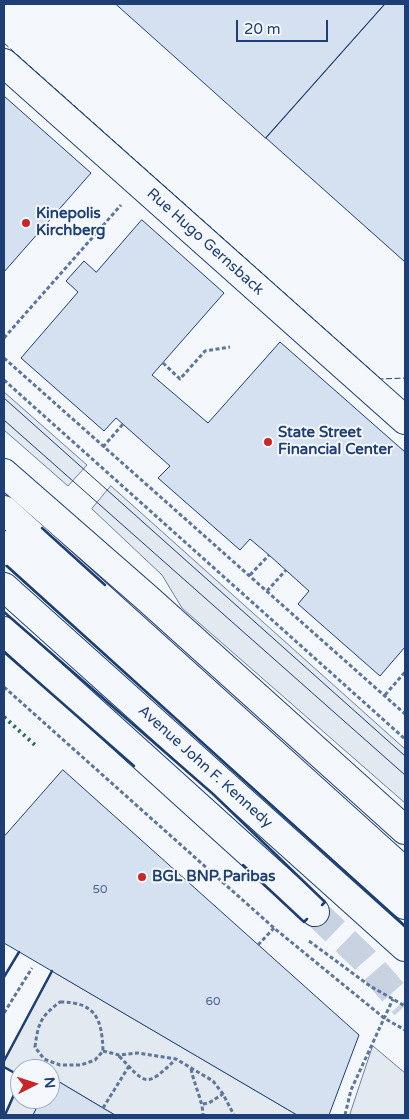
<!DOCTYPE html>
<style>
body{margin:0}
#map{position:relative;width:409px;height:1119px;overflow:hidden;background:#f4f7fb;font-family:"Varela Round",sans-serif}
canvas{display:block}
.frame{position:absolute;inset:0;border:5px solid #1d3f73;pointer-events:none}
.north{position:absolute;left:10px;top:1059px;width:50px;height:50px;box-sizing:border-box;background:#f4f7fb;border:1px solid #9eadc5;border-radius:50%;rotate:85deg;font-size:14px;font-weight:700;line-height:20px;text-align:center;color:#1d3f73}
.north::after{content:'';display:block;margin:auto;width:18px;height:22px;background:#c62828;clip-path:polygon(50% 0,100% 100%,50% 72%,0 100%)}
.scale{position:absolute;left:236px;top:20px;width:92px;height:22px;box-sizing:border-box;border:2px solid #1d3f73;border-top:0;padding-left:6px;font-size:15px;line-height:18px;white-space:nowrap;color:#1d3f73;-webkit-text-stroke:4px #f4f7fb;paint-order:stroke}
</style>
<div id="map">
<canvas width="409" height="1119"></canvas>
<div class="frame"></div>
<div class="north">N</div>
<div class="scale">20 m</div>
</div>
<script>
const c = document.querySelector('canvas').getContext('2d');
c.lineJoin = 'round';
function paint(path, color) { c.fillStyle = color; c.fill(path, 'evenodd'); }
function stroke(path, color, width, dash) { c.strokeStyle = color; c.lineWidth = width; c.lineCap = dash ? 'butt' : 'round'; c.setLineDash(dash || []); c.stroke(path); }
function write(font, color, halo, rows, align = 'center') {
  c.font = font + ' "Varela Round",sans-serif'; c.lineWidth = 4; c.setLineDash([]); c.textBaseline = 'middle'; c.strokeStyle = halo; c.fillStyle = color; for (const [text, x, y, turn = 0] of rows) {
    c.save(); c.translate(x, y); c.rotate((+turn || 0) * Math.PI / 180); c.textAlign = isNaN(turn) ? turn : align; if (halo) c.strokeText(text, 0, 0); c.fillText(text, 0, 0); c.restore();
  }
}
const green = new Path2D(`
 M 4,392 L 87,465 L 68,486 L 4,430 Z
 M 111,486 L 405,749 L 405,803 L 182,608 L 162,575 L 92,509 Z
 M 52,971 L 297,1115 L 115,1115 L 51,1077 L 50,1079 L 50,1069 L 20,1069 L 20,1076 L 4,1067 L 4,1061 Z
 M 373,1046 L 405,1073 L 405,1115 L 350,1115 Z
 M 20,1081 L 20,1099 L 41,1099 L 33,1115 L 5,1115 Z`);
const building = new Path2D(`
 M 116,4 L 385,4 L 266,138 Z
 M 385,4 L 405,4 L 405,262 L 266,138 Z
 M 4,96 L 91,173 L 4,272 Z
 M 142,220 L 224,293 L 152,375 L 208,423 L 280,342 L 405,452 L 405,647 L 380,676 L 298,604 L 309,591 L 269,555 L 250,539 L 240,550 L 158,478 L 170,466 L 116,418 L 104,431 L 21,358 L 78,292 L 66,281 L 84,261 L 96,272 Z
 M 63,770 L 359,1035 L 329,1115 L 297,1115 L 4,943 L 4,837 Z
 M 51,1077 L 103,1108 L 115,1115 L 33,1115 L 41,1099 L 50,1099 Z`);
const highwayTunnel = new Path2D(`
 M 315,912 L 365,960 L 405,1006`);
const path = new Path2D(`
 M 4,338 L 121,205
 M 4,358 L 405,714
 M 163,363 L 180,379 L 205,351 L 230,347
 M 4,380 L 405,739
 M 103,447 L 123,424
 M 250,575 L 269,555
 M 267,591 L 286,570
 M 4,687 L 274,928 L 384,1018 L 405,1030
 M 385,695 L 405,672
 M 309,941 L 370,986 L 405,1006
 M 258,945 L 274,928
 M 60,1002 C 95,1002 102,1018 103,1051 L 95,1060 L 81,1065 L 60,1065 L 44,1059 L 35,1047 C 38,1023 41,1016 60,1002 Z
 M 4,1013 L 32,968
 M 103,1051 L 119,1055 L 138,1053 L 176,1059 L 213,1081 L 223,1094 L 234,1115
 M 119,1056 C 146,1084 145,1089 175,1060
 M 191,1069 C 194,1084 203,1102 203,1115
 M 203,1104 L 209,1103 L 223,1094
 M 103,1108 L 129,1066
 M 345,1115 L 351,1090 L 393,999`);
const minor = new Path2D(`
 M 4,63 L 405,420`);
const major = new Path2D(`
 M 4,473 L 147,598 L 405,830
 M 4,587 L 405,947`);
const highway = new Path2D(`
 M 4,510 L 405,872
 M 4,545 L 405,905
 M 4,631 L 315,912`);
const tram = new Path2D(`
 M 4,398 L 405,756
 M 4,420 L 405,775`);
const hedge = new Path2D(`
 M 4,717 L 35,745`);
const fence = new Path2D(`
 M 4,43 L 381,379 L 405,378`);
const wall = new Path2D(`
 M 42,528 L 105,585
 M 7,566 L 405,926
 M 4,612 L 213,794 L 325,902 L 322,905
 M 4,652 L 134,766
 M 243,865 L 304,922 L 307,919
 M 4,977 L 19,952
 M 4,1061 L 52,971
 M 4,1067 L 20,1076
 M 5,1115 L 20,1081`);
const markers = [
 [26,223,5,"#c62828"],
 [268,442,5,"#c62828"],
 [142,877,5,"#c62828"]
];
const numberNames = [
 ["50",100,890],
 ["60",213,1002]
];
const poiNames = [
 ["Kinepolis",36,214],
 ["Kirchberg",36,231],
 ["State Street",278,433],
 ["Financial Center",278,450],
 ["BGL BNP Paribas",152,877]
];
const streetNames = [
 ["Rue Hugo Gernsback",205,242,42],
 ["Avenue John F. Kennedy",205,767,42]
];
paint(green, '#e3e9f0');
stroke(green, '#687fa3', 1);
paint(building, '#d5e0f0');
stroke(building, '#1d3f73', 1);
stroke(highwayTunnel, '#c9d2e0', 28, [28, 14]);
stroke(minor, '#1d3f73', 30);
stroke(major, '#1d3f73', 30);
stroke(highway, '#1d3f73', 30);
stroke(path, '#5e769c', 3, [4, 2.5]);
stroke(minor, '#f4f7fb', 28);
stroke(major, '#f4f7fb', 28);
stroke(highway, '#f4f7fb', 28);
stroke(tram, '#1d3f73', 1);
stroke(hedge, '#2c6c60', 4, [2.5, 4]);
stroke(fence, '#1d3f73', 1, [6, 2.5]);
stroke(wall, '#1d3f73', 2.5);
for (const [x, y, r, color] of markers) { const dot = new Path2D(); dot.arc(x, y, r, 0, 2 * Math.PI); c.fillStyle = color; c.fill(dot); stroke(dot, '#f4f7fb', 2); }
write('12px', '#4b6792', null, numberNames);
write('bold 15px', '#1d3f73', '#f4f7fb', poiNames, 'left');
write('15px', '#1d3f73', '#f4f7fb', streetNames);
</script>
